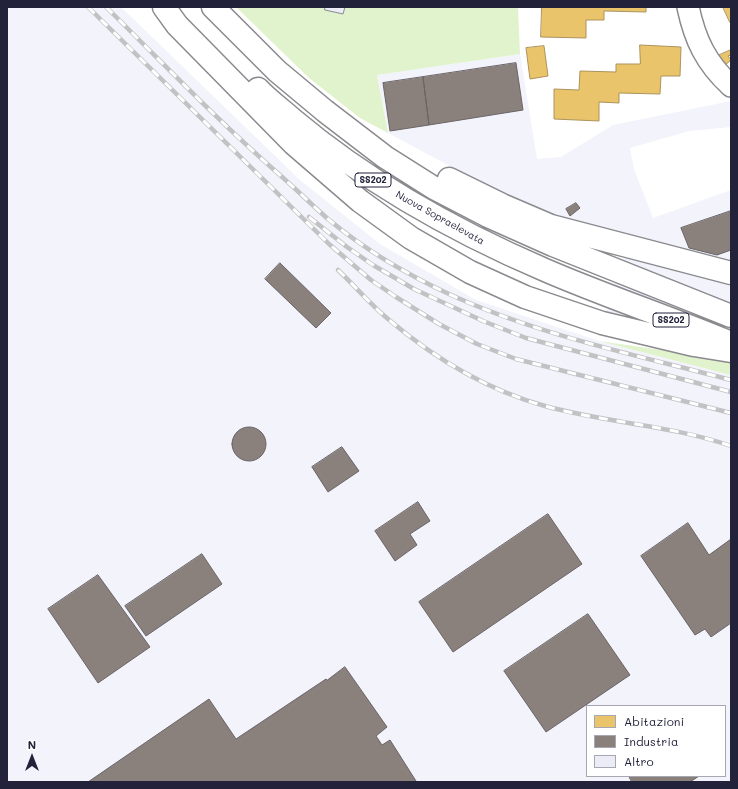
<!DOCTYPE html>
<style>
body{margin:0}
#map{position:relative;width:738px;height:789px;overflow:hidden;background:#fff;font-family:Mali,sans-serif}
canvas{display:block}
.frame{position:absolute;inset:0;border:8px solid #22223b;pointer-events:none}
.legend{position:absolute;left:586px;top:705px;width:140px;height:72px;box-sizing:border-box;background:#fff;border:1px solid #a7a7b1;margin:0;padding:5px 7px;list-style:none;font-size:12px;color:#22223b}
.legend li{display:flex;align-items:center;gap:8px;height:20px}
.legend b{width:20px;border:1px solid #a7a7b1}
.north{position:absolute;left:12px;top:737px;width:40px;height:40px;-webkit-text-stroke:3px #fff;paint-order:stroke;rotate:0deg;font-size:11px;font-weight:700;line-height:16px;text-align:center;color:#22223b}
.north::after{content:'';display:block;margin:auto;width:14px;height:18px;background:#22223b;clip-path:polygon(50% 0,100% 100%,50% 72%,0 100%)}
</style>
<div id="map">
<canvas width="738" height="789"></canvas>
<div class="frame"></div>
<ul class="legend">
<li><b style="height:11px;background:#e9c46a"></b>Abitazioni</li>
<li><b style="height:11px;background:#8a817c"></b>Industria</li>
<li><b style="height:11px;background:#ececf6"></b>Altro</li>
</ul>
<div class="north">N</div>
</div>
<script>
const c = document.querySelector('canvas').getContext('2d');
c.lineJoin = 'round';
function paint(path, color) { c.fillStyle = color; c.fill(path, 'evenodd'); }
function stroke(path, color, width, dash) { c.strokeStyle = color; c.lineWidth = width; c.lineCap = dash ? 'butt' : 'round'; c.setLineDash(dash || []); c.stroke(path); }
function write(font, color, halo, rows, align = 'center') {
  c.font = font + ' Mali,sans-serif'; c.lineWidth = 4; c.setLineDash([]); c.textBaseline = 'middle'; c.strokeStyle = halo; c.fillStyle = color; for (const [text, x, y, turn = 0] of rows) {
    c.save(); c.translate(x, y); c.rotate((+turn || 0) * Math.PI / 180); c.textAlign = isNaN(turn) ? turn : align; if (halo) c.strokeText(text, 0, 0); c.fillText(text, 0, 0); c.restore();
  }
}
const built = new Path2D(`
 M 7,7 L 121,7 L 300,180 L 380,244 L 476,300 L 599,341 L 731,375 L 731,782 L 7,782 ZM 587,706 L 725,706 L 725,776 L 587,776 Z
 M 520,54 L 537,159 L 561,157 L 613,125 L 731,101 L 731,127 L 689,131 L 630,148 L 634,169 L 653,218 L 731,190 L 731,340 L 688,333 L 606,311 L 618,271 L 623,259 L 631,257 L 637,236 L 556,215 L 526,202 L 491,188 L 388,133 L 377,75 Z`);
const green = new Path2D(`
 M 236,7 L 518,7 L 520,54 L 377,75 L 388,133 L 360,118 L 309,78 Z
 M 599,341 L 731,360 L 731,375 Z`);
const homes = new Path2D(`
 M 542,7 L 646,7 L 646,12 L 604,11 L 604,20 L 586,20 L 586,38 L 541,37 Z
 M 723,7 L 731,7 L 731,21 L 730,22 Z
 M 640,45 L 681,47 L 680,76 L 661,76 L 660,94 L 619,93 L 619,103 L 599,102 L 599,121 L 554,119 L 554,89 L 579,90 L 580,71 L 616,72 L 616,64 L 640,64 Z
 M 544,46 L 548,76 L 530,79 L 526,48 Z
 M 731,50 L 731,55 L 728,56 L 731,60 L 724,66 L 715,57 Z`);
const industry = new Path2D(`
 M 516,63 L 523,110 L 429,125 L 423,77 Z
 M 423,77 L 429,125 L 390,131 L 383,83 Z
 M 576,203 L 580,208 L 570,216 L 566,209 Z
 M 731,211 L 731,250 L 717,255 L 689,248 L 681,228 Z
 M 280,263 L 331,313 L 316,328 L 265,279 Z
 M232 444a17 17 0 1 1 34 0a17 17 0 1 1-34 0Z
 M 342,447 L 359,471 L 328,492 L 312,467 Z
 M 418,502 L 430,521 L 410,534 L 417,545 L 395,561 L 375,531 Z
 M 548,514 L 582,564 L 453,652 L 419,602 Z
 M 688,523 L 709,555 L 731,539 L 731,623 L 711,637 L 705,629 L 695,635 L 641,556 Z
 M 202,554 L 222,584 L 146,636 L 125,606 Z
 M 98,575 L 150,647 L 98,683 L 48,609 Z
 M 588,614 L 630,675 L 546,732 L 504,671 Z
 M 345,667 L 387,727 L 376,736 L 382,745 L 390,740 L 416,781 L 414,782 L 88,782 L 209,699 L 236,739 L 326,679 L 327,680 Z
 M 629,776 L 699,776 L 690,782 L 632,782 Z`);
const building = new Path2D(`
 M 325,7 L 345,7 L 343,14 L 325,10 Z`);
const minor = new Path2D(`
 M 688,7 C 695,40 706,63 731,86`);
const highway = new Path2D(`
 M 164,7 L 177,25 L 294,144 L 360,201 L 411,238 L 470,272 L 525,297 L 602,323 L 694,345 L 731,351
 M 213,7 L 277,71 L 325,111 L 385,157 L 434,188 L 488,216 L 553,245 L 731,316
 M 258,89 C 268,100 281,109 292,119 C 368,183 454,231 545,270 C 605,296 666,316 726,341
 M 449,179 L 502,205 L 551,226 L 731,273`);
const rail = new Path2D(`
 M 88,7 L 329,244 L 371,280 L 396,297 L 439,324 L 477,344 L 516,359 L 731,413
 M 106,7 C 164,64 220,123 281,176 C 297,190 312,205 328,219 C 364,249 406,274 449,294 C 538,335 636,355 731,380
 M 309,217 L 347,247 L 373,265 L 414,289 L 483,321 L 526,338 L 731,392
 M 338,270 C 355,286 370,304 388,319 C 434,358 487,390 545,406 C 606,423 671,425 731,446`);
const shields = [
 [373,180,36],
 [671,320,36]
];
const shieldNames = [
 ["SS202",373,180],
 ["SS202",671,320]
];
const streetNames = [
 ["Nuova Sopraelevata",440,218,29]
];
paint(built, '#f2f3fb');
paint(green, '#e1f3cc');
paint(homes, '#e9c46a');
stroke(homes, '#ad935c', 1);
paint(industry, '#8a817c');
stroke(industry, '#6b6468', 1);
paint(building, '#ececf6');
stroke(building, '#8a8a8f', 1);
stroke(minor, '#8a8a8f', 24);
stroke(highway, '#8a8a8f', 25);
stroke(minor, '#fff', 21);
stroke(highway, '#fff', 22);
stroke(rail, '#c2c2c4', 4.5);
stroke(rail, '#fff', 3, [9]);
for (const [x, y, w] of shields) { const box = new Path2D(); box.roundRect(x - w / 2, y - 7, w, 14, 3); c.fillStyle = '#fff'; c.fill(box); stroke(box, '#22223b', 1); }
write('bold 9px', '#22223b', null, shieldNames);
write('10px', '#22223b', '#fff', streetNames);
</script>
